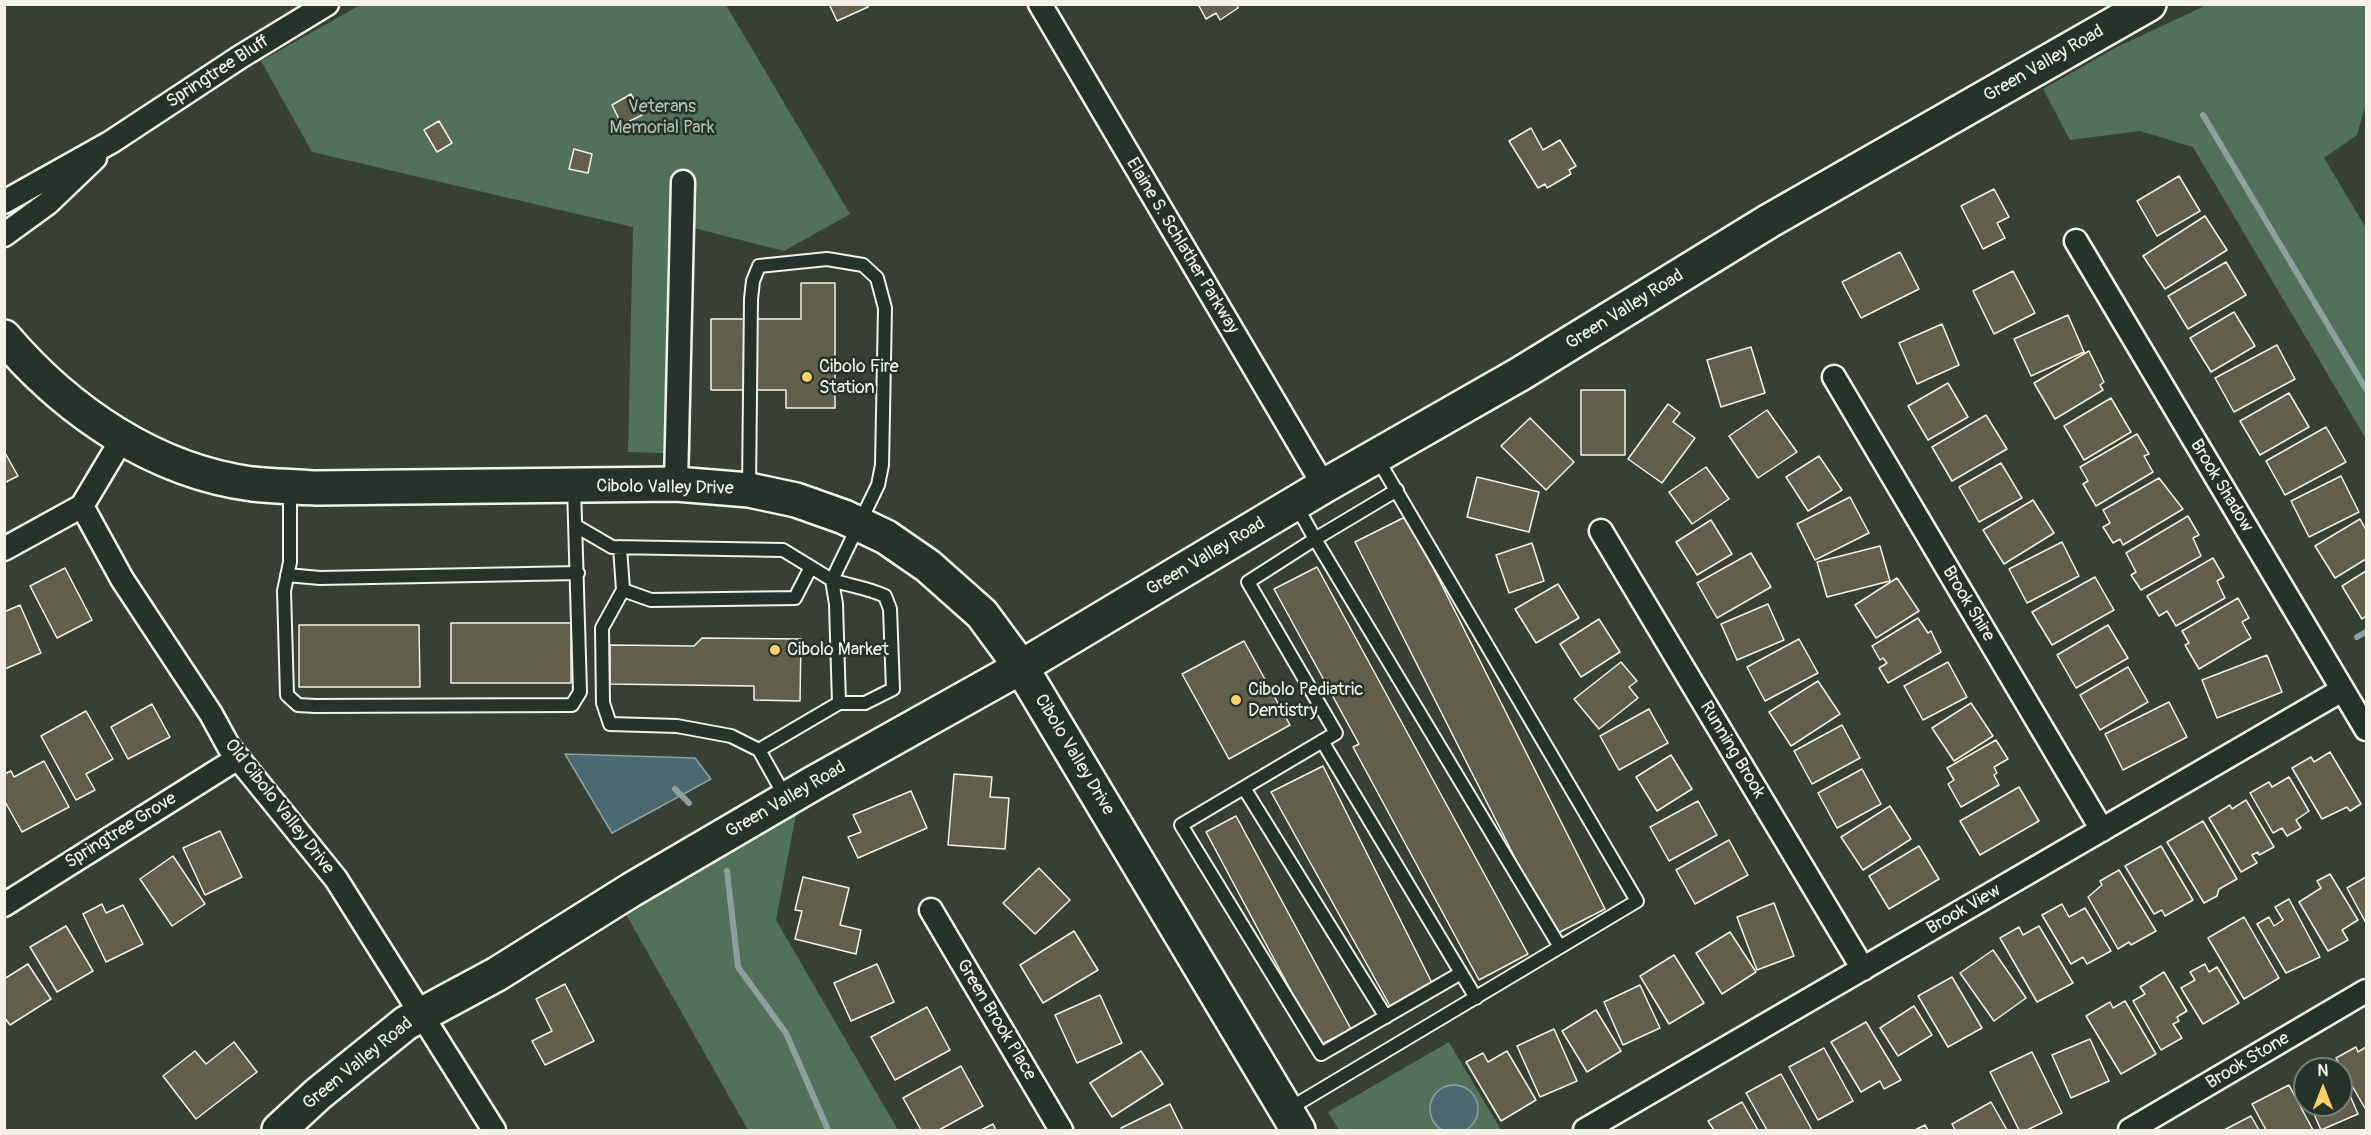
<!DOCTYPE html>
<style>
body{margin:0}
#map{position:relative;width:2371px;height:1135px;overflow:hidden;background:#384036;font-family:Pangolin,sans-serif}
canvas{display:block}
.frame{position:absolute;inset:0;border:6px solid #f4f1e8;pointer-events:none}
.north{position:absolute;left:2293px;top:1057px;width:60px;height:60px;box-sizing:border-box;background:#26332d;border:2px solid #787f78;border-radius:50%;rotate:0deg;font-size:16px;font-weight:700;line-height:24px;text-align:center;color:#f4f1e8}
.north::after{content:'';display:block;margin:auto;width:21px;height:27px;background:#ffd166;clip-path:polygon(50% 0,100% 100%,50% 72%,0 100%)}
</style>
<div id="map">
<canvas width="2371" height="1135"></canvas>
<div class="frame"></div>
<div class="north">N</div>
</div>
<script>
const c = document.querySelector('canvas').getContext('2d');
c.lineJoin = 'round';
function paint(path, color) { c.fillStyle = color; c.fill(path, 'evenodd'); }
function stroke(path, color, width, dash) { c.strokeStyle = color; c.lineWidth = width; c.lineCap = dash ? 'butt' : 'round'; c.setLineDash(dash || []); c.stroke(path); }
function write(font, color, halo, rows, align = 'center') {
  c.font = font + ' Pangolin,sans-serif'; c.lineWidth = 5; c.setLineDash([]); c.textBaseline = 'middle'; c.strokeStyle = halo; c.fillStyle = color; for (const [text, x, y, turn = 0] of rows) {
    c.save(); c.translate(x, y); c.rotate((+turn || 0) * Math.PI / 180); c.textAlign = isNaN(turn) ? turn : align; if (halo) c.strokeText(text, 0, 0); c.fillText(text, 0, 0); c.restore();
  }
}
const green = new Path2D(`
 M 2209,4 L 2366,5 L 2366,104 L 2357,135 L 2324,158 L 2366,228 L 2366,439 L 2193,147 L 2140,131 L 2070,140 L 2043,89 L 2117,47 Z
 M 360,5 L 726,5 L 850,214 L 784,251 L 690,227 L 691,454 L 628,452 L 633,227 L 312,152 L 261,61 Z
 M 796,814 L 776,920 L 898,1130 L 748,1130 L 623,909 Z
 M 1449,1042 L 1501,1130 L 1339,1130 L 1328,1112 Z`);
const water = new Path2D(`
 M 565,754 L 695,758 L 711,779 L 612,833 Z
 M1430 1109a24 24 0 1 1 48 0a24 24 0 1 1-48 0Z`);
const stream = new Path2D(`
 M 2203,115 L 2366,389
 M 2357,637 L 2366,632
 M 675,789 L 689,803
 M 727,871 L 738,967 L 786,1033 L 828,1130`);
const building = new Path2D(`
 M 829,4 L 867,4 L 868,7 L 837,21 Z
 M 1198,4 L 1237,4 L 1238,8 L 1220,20 L 1216,13 L 1206,19 Z
 M 631,94 L 642,115 L 622,125 L 612,105 Z
 M 439,121 L 452,143 L 437,152 L 424,130 Z
 M 1531,128 L 1543,150 L 1560,140 L 1576,166 L 1569,170 L 1571,174 L 1547,188 L 1545,184 L 1538,188 L 1509,141 Z
 M 574,149 L 592,154 L 588,173 L 569,169 Z
 M 2179,176 L 2200,211 L 2157,236 L 2137,201 Z
 M 1994,189 L 2009,217 L 1997,223 L 2005,238 L 1983,249 L 1961,206 Z
 M 2205,216 L 2227,250 L 2165,289 L 2143,256 Z
 M 1900,252 L 1919,289 L 1861,318 L 1842,282 Z
 M 2226,262 L 2246,295 L 2188,329 L 2168,296 Z
 M 2013,271 L 2035,313 L 1994,334 L 1973,291 Z
 M 801,283 L 835,283 L 835,408 L 786,408 L 786,390 L 711,390 L 711,319 L 801,319 Z
 M 2234,312 L 2255,346 L 2211,372 L 2190,338 Z
 M 2068,315 L 2084,352 L 2031,376 L 2014,339 Z
 M 1942,324 L 1959,365 L 1917,384 L 1899,343 Z
 M 2277,345 L 2295,379 L 2234,412 L 2215,378 Z
 M 1751,347 L 1765,393 L 1721,407 L 1707,360 Z
 M 2089,351 L 2104,382 L 2100,385 L 2103,390 L 2055,419 L 2034,383 Z
 M 1948,383 L 1968,417 L 1928,440 L 1908,406 Z
 M 1581,390 L 1625,390 L 1625,455 L 1581,455 Z
 M 2289,393 L 2309,427 L 2260,455 L 2240,421 Z
 M 2111,398 L 2131,432 L 2084,460 L 2064,426 Z
 M 1668,404 L 1680,413 L 1673,422 L 1695,438 L 1662,483 L 1628,459 Z
 M 1767,410 L 1797,452 L 1758,478 L 1729,436 Z
 M 1986,415 L 2007,449 L 1952,481 L 1932,447 Z
 M 1530,418 L 1574,462 L 1546,490 L 1501,446 Z
 M 2326,427 L 2346,462 L 2285,495 L 2266,461 Z
 M 2137,434 L 2149,454 L 2144,456 L 2153,472 L 2096,506 L 2083,484 L 2088,481 L 2080,467 Z
 M 4,451 L 18,476 L 4,483 Z
 M 1819,456 L 1842,490 L 1808,511 L 1786,477 Z
 M 2001,463 L 2022,498 L 1979,522 L 1959,487 Z
 M 1706,467 L 1729,499 L 1692,524 L 1669,492 Z
 M 2341,476 L 2359,512 L 2309,537 L 2291,501 Z
 M 1477,477 L 1539,492 L 1529,532 L 1467,517 Z
 M 2159,478 L 2183,509 L 2123,545 L 2120,539 L 2113,543 L 2103,527 L 2110,523 L 2103,510 Z
 M 1850,497 L 1869,533 L 1815,560 L 1797,524 Z
 M 2033,500 L 2054,533 L 2004,564 L 1983,530 Z
 M 1407,516 L 1605,909 L 1554,935 L 1355,542 Z
 M 2188,516 L 2199,535 L 2193,538 L 2201,556 L 2141,590 L 2131,575 L 2136,572 L 2126,553 Z
 M 2360,519 L 2366,530 L 2366,559 L 2335,578 L 2315,546 Z
 M 1711,520 L 1732,554 L 1697,575 L 1676,542 Z
 M 2062,542 L 2079,576 L 2027,603 L 2009,569 Z
 M 1532,543 L 1544,581 L 1509,593 L 1496,555 Z
 M 1880,546 L 1890,581 L 1827,597 L 1817,562 Z
 M 1751,553 L 1771,587 L 1717,618 L 1697,583 Z
 M 2213,558 L 2224,577 L 2217,581 L 2225,598 L 2176,626 L 2167,611 L 2159,616 L 2147,596 Z
 M 1317,567 L 1528,954 L 1479,980 L 1353,747 L 1359,744 L 1274,589 Z
 M 65,568 L 92,620 L 57,638 L 30,586 Z
 M 2366,571 L 2366,616 L 2362,619 L 2342,586 Z
 M 2095,577 L 2114,610 L 2052,645 L 2032,612 Z
 M 1897,578 L 1919,611 L 1876,638 L 1855,605 Z
 M 1558,584 L 1579,618 L 1536,643 L 1515,609 Z
 M 2238,598 L 2249,618 L 2242,622 L 2251,638 L 2199,669 L 2185,645 L 2189,643 L 2182,631 Z
 M 1768,604 L 1784,640 L 1737,660 L 1721,624 Z
 M 20,605 L 41,653 L 5,669 L 4,612 Z
 M 1918,618 L 1928,633 L 1931,631 L 1941,652 L 1888,683 L 1879,668 L 1887,663 L 1883,658 L 1880,660 L 1872,646 Z
 M 1599,619 L 1620,652 L 1581,677 L 1560,644 Z
 M 451,623 L 571,623 L 571,683 L 451,683 Z
 M 299,625 L 419,625 L 420,687 L 299,687 Z
 M 2108,625 L 2128,658 L 2076,688 L 2057,655 Z
 M 702,638 L 801,639 L 800,701 L 754,700 L 754,686 L 610,684 L 610,645 L 694,646 Z
 M 1799,639 L 1818,673 L 1765,701 L 1747,667 Z
 M 1244,641 L 1290,725 L 1229,759 L 1182,674 Z
 M 2267,655 L 2282,692 L 2217,718 L 2202,680 Z
 M 1621,662 L 1637,681 L 1629,687 L 1638,698 L 1599,729 L 1574,699 Z
 M 1948,662 L 1967,697 L 1923,720 L 1904,686 Z
 M 2128,667 L 2148,702 L 2100,730 L 2080,695 Z
 M 1818,681 L 1840,714 L 1791,746 L 1769,712 Z
 M 2169,702 L 2187,737 L 2123,770 L 2105,734 Z
 M 1971,703 L 1993,736 L 1954,761 L 1932,728 Z
 M 152,704 L 170,737 L 128,759 L 111,727 Z
 M 1649,709 L 1668,743 L 1619,770 L 1600,736 Z
 M 86,711 L 113,759 L 86,774 L 95,790 L 76,800 L 41,736 Z
 M 1842,725 L 1860,758 L 1812,784 L 1794,751 Z
 M 1996,740 L 2008,759 L 1994,767 L 1997,773 L 1994,775 L 1999,785 L 1961,807 L 1948,784 L 1954,780 L 1947,768 Z
 M 2330,752 L 2361,804 L 2350,811 L 2347,807 L 2322,819 L 2292,768 L 2311,757 L 2314,762 Z
 M 1671,755 L 1692,789 L 1657,811 L 1636,777 Z
 M 44,761 L 69,807 L 22,832 L 4,800 L 4,774 L 11,771 L 14,777 Z
 M 1323,766 L 1432,983 L 1390,1006 L 1271,792 Z
 M 1862,769 L 1881,804 L 1837,828 L 1818,793 Z
 M 954,774 L 992,777 L 990,797 L 1009,798 L 1005,849 L 948,845 Z
 M 2289,777 L 2309,811 L 2296,820 L 2301,828 L 2287,836 L 2282,828 L 2273,833 L 2250,793 L 2269,782 L 2272,787 Z
 M 2019,787 L 2039,821 L 1980,855 L 1960,821 Z
 M 911,791 L 927,828 L 858,858 L 848,837 L 861,832 L 853,815 Z
 M 2246,800 L 2274,847 L 2259,855 L 2258,852 L 2252,855 L 2257,863 L 2241,872 L 2209,818 L 2230,805 L 2232,809 Z
 M 1698,801 L 1717,835 L 1669,861 L 1650,827 Z
 M 1890,806 L 1911,839 L 1863,870 L 1841,837 Z
 M 1236,816 L 1351,1029 L 1320,1045 L 1206,832 Z
 M 2203,821 L 2237,879 L 2219,889 L 2217,896 L 2204,903 L 2167,842 Z
 M 220,831 L 242,877 L 205,895 L 183,848 Z
 M 1729,840 L 1748,875 L 1695,904 L 1676,870 Z
 M 1919,846 L 1939,879 L 1889,909 L 1869,876 Z
 M 2161,846 L 2193,900 L 2165,916 L 2162,910 L 2154,914 L 2125,866 Z
 M 173,856 L 205,904 L 172,926 L 140,879 Z
 M 1039,868 L 1070,900 L 1035,934 L 1003,903 Z
 M 2119,870 L 2156,931 L 2131,945 L 2129,942 L 2118,949 L 2088,897 L 2102,885 L 2100,881 Z
 M 2330,874 L 2358,920 L 2342,930 L 2348,940 L 2328,951 L 2299,902 L 2321,888 L 2317,881 Z
 M 803,877 L 849,888 L 840,925 L 861,930 L 856,954 L 795,939 L 802,911 L 795,910 Z
 M 2366,877 L 2366,923 L 2347,888 Z
 M 2289,899 L 2320,957 L 2286,973 L 2257,924 L 2269,917 L 2274,926 L 2283,920 L 2275,907 Z
 M 1774,903 L 1794,956 L 1757,970 L 1737,917 Z
 M 102,904 L 106,913 L 123,905 L 143,944 L 106,962 L 83,914 Z
 M 2062,904 L 2069,917 L 2085,908 L 2111,951 L 2087,964 L 2083,957 L 2071,964 L 2042,915 Z
 M 2244,917 L 2279,978 L 2244,999 L 2208,938 Z
 M 66,926 L 93,971 L 57,992 L 30,947 Z
 M 2039,926 L 2073,983 L 2037,1002 L 2000,938 L 2019,927 L 2023,935 Z
 M 1074,931 L 1098,970 L 1043,1003 L 1020,965 Z
 M 1730,932 L 1756,972 L 1722,994 L 1696,953 Z
 M 1993,950 L 2026,998 L 1994,1021 L 1960,973 Z
 M 1674,955 L 1704,1003 L 1669,1024 L 1640,976 Z
 M 28,964 L 51,999 L 10,1025 L 4,1017 L 4,979 Z
 M 877,964 L 894,1002 L 851,1021 L 834,983 Z
 M 2205,964 L 2209,972 L 2217,967 L 2239,1003 L 2203,1024 L 2181,988 L 2195,980 L 2190,972 Z
 M 2164,972 L 2187,1011 L 2177,1017 L 2179,1021 L 2173,1024 L 2182,1038 L 2161,1050 L 2133,1001 L 2145,994 L 2140,987 Z
 M 1952,977 L 1982,1028 L 1948,1047 L 1918,996 Z
 M 565,984 L 594,1041 L 545,1065 L 532,1041 L 552,1031 L 536,999 Z
 M 1640,985 L 1660,1028 L 1623,1045 L 1604,1002 Z
 M 1100,995 L 1122,1043 L 1077,1063 L 1055,1015 Z
 M 2125,1001 L 2156,1054 L 2121,1074 L 2086,1016 L 2110,1002 L 2113,1008 Z
 M 1914,1006 L 1932,1035 L 1898,1056 L 1880,1028 Z
 M 927,1007 L 950,1050 L 895,1080 L 871,1037 Z
 M 1596,1010 L 1621,1051 L 1587,1072 L 1562,1031 Z
 M 1866,1022 L 1901,1080 L 1884,1089 L 1880,1081 L 1861,1092 L 1831,1042 Z
 M 1554,1029 L 1577,1081 L 1540,1097 L 1517,1046 Z
 M 2090,1039 L 2109,1081 L 2071,1098 L 2052,1055 Z
 M 234,1042 L 257,1072 L 196,1119 L 163,1076 L 195,1051 L 206,1064 Z
 M 2356,1047 L 2358,1052 L 2366,1047 L 2366,1110 L 2336,1058 Z
 M 1824,1048 L 1853,1101 L 1818,1120 L 1789,1067 Z
 M 1141,1051 L 1163,1084 L 1112,1117 L 1090,1083 Z
 M 1507,1051 L 1536,1100 L 1501,1121 L 1466,1062 L 1483,1053 L 1488,1062 Z
 M 2032,1052 L 2062,1113 L 2027,1130 L 2019,1130 L 1990,1072 Z
 M 961,1066 L 983,1106 L 939,1130 L 921,1130 L 903,1098 Z
 M 1781,1074 L 1812,1130 L 1767,1130 L 1746,1093 Z
 M 2341,1075 L 2358,1114 L 2321,1130 L 2310,1105 L 2341,1105 Z
 M 2305,1081 L 2305,1095 L 2300,1083 Z
 M 2289,1085 L 2313,1130 L 2266,1130 L 2252,1104 Z
 M 1742,1102 L 1758,1130 L 1714,1130 L 1708,1121 Z
 M 1991,1102 L 2007,1130 L 1955,1130 L 1952,1124 Z
 M 1170,1104 L 1183,1130 L 1122,1130 L 1121,1128 Z
 M 2251,1116 L 2259,1130 L 2224,1130 Z
 M 993,1124 L 996,1130 L 981,1130 Z
 M 1925,1125 L 1928,1130 L 1915,1130 Z`);
const lane = new Path2D(`
 M 290,487 L 290,562 L 284,591 L 287,695 L 298,705 L 315,706 L 572,705 L 580,692 L 574,487
 M 1397,490 L 1315,539 L 1560,947
 M 1296,505 L 1315,539 L 1248,582 L 1336,733 L 1181,825 L 1321,1054 L 1461,973
 M 576,526 L 612,547 L 783,550 L 832,580 L 878,485 L 882,465 L 885,308 L 877,278 L 863,265 L 827,259 L 759,266 L 753,281 L 751,299 L 749,488
 M 620,547 L 623,590 L 602,628 L 603,703 L 610,724 L 677,726 L 731,736 L 759,750
 M 287,575 L 320,578 L 578,573
 M 623,590 L 651,600 L 795,598 L 811,567
 M 1322,741 L 1476,998
 M 1244,788 L 1386,1017
 M 786,798 L 759,750 L 839,703 L 865,703 L 893,689 L 890,609 L 885,596 C 868,588 850,586 832,580 L 836,604 L 839,703
 M 1287,1110 L 1637,901 L 1377,458`);
const street = new Path2D(`
 M 1040,4 L 1324,486
 M 4,202 L 111,142 L 240,57 L 327,4
 M 4,235 L 48,203 L 95,158
 M 2076,241 L 2366,729
 M 1834,377 L 2102,830
 M 676,484 L 683,182
 M 82,506 L 122,579 L 211,714 L 229,747 L 336,879 L 494,1130
 M 1601,531 L 1863,969
 M 4,549 L 82,506 L 122,439
 M 4,905 L 238,758
 M 931,910 L 1061,1130
 M 1585,1130 L 2342,690
 M 2130,1130 L 2366,991`);
const secondary = new Path2D(`
 M 4,337 C 67,411 154,471 252,484 C 273,486 295,487 316,488 L 676,484 L 749,490 L 796,500 L 844,517 L 886,537 L 928,566 L 982,614 L 1021,667 L 1298,1130
 M 279,1130 L 318,1094 L 406,1023 L 497,974 L 631,890 L 812,784 L 1021,667 L 1324,486 L 1520,374 L 1769,221 L 2149,4`);
const markers = [
 [807,377,6,"#ffd166"],
 [775,650,6,"#ffd166"],
 [1236,700,6,"#ffd166"]
];
const streetNames = [
 ["Green Valley Road",2044,64,-30],
 ["Springtree Bluff",218,72,-33],
 ["Elaine S. Schlather Parkway",1182,246,59],
 ["Green Valley Road",1625,310,-32],
 ["Brook Shadow",2221,486,59],
 ["Cibolo Valley Drive",665,488,1],
 ["Green Valley Road",1206,557,-31],
 ["Brook Shire",1968,604,59],
 ["Running Brook",1732,750,59],
 ["Cibolo Valley Drive",1074,755,59],
 ["Green Valley Road",786,800,-30],
 ["Old Cibolo Valley Drive",279,807,52],
 ["Springtree Grove",121,831,-32],
 ["Brook View",1964,910,-30],
 ["Green Brook Place",996,1020,59],
 ["Brook Stone",2248,1061,-31],
 ["Green Valley Road",358,1064,-39]
];
const parkNames = [
 ["Veterans",662,107],
 ["Memorial Park",662,128]
];
const poiNames = [
 ["Cibolo Fire",819,367],
 ["Station",819,388],
 ["Cibolo Market",787,650],
 ["Cibolo Pediatric",1248,690],
 ["Dentistry",1248,711]
];
paint(green, '#51715b');
paint(water, '#4a6970');
stroke(water, '#8e9fa0', 1.5);
stroke(stream, '#8e9fa0', 6);
paint(building, '#615e4b');
stroke(building, '#f4f1e8', 1.5);
stroke(lane, '#f4f1e8', 16);
stroke(street, '#f4f1e8', 27);
stroke(secondary, '#f4f1e8', 38);
stroke(lane, '#26332d', 12);
stroke(street, '#26332d', 22);
stroke(secondary, '#26332d', 33);
for (const [x, y, r, color] of markers) { const dot = new Path2D(); dot.arc(x, y, r, 0, 2 * Math.PI); c.fillStyle = color; c.fill(dot); stroke(dot, '#26332d', 2); }
write('18px', '#f4f1e8', '#26332d', streetNames);
write('18px', '#b3beb0', '#26332d', parkNames);
write('18px', '#f4f1e8', '#26332d', poiNames, 'left');
</script>
